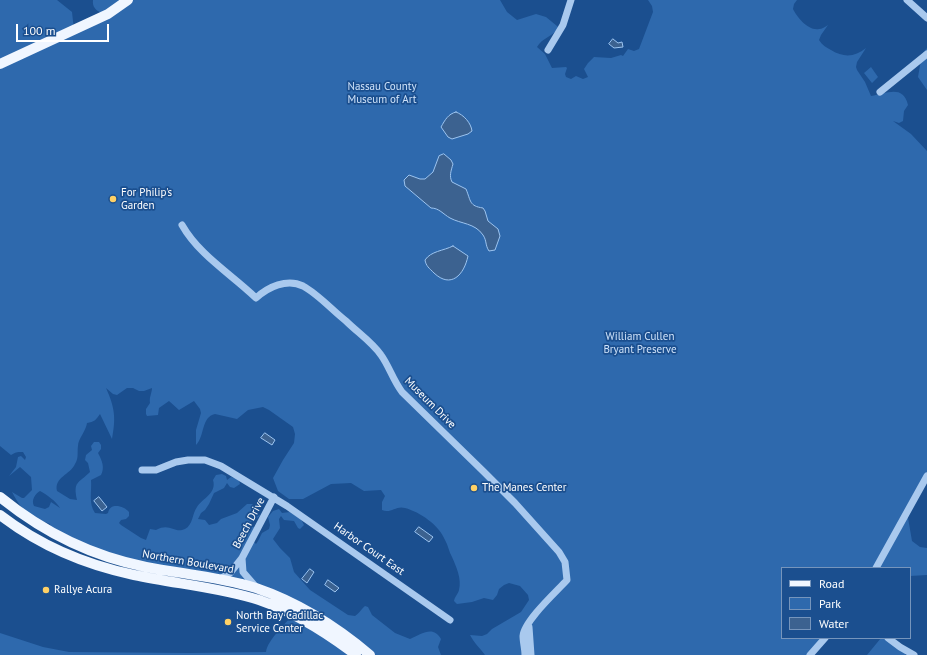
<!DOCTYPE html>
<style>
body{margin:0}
#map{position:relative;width:927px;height:655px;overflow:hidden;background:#1b4f8f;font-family:"PT Sans",sans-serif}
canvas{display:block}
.legend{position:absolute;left:781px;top:567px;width:130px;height:72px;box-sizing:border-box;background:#1b4f8f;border:1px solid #7695bc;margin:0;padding:5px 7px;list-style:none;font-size:12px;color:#fff}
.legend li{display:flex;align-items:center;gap:8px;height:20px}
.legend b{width:20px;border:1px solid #7695bc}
.scale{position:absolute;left:16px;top:24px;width:93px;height:18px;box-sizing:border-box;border:2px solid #fff;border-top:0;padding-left:5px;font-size:12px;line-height:14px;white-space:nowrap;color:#fff;-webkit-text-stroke:3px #1b4f8f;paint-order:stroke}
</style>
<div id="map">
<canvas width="927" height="655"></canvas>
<ul class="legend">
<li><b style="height:5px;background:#f0f6ff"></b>Road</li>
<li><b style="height:11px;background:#2e69ad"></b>Park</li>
<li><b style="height:11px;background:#3c6290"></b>Water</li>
</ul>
<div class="scale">100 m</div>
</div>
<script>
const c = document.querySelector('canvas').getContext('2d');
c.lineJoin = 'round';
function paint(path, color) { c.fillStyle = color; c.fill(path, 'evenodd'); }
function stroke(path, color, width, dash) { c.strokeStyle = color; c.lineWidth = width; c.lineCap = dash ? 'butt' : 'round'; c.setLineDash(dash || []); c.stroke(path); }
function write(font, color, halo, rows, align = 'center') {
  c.font = font + ' "PT Sans",sans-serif'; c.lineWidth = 3.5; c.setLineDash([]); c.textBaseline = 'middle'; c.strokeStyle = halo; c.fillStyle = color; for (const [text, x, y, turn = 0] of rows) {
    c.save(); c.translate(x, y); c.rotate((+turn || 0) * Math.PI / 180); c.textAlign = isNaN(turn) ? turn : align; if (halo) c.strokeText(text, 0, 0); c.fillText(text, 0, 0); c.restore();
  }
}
const green = new Path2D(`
 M 0,0 L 57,0 L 72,12 L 74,30 L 101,13 C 96,10 92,7 93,0 L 500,0 L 507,12 L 517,20 L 536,14 L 546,17 L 557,26 L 559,28 C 553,36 542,38 537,47 L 545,54 L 552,68 L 566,67 L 567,68 L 565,74 L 566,77 L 571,79 L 576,76 L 583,79 L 588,77 L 584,69 L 588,63 L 594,57 L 611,58 L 621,55 L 623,56 L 628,49 L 634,51 L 639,49 L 653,12 L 652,6 L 648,0 L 797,0 L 794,4 L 793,9 C 797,17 808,31 819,29 C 822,29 825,27 828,25 L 821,35 L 819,40 C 822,45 827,48 831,50 C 844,58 855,57 866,48 L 857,62 L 856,67 L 857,70 L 865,82 L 871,96 C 886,94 903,84 908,105 L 904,111 L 903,121 L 899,123 L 893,121 L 911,134 L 927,151 L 927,476 L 907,512 L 912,541 L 920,547 L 927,548 L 927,575 L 910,576 L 910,568 L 782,568 L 782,638 L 823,638 L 808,655 L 485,655 C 480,648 474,643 470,635 L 482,636 L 487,634 L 492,629 L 521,612 L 529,600 L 528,595 L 520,586 L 509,583 L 504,585 L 499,589 L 497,595 L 493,600 L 484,598 L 472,602 L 457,604 L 454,601 C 455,596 458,594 459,590 C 462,579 456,566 452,557 C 449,552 448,545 445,540 C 439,525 420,512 405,508 C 396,505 391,514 382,510 L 382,502 L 385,496 L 381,490 L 364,491 L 351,483 L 331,484 L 303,499 L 289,499 L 278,491 L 273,478 L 283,460 L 294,443 L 295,434 L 293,427 L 269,410 L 263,407 L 248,410 L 237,419 L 215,414 C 201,417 205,436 196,445 L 196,430 L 201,413 L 200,409 L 194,401 L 179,410 L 169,401 L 159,408 L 158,415 L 147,416 L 146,414 L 146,409 L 150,403 C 149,397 152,393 152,388 L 144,391 L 139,391 L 133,388 L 127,388 L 117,395 L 113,394 L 106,388 C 115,408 116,418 112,439 L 100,414 C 96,420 94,422 87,423 C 86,431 78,439 78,446 C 77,452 79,458 75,464 C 70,475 54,477 57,491 L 70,499 L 77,500 C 73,481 78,484 90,472 L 88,463 L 85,460 L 86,455 L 92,450 L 91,446 L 94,442 L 99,442 L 101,445 L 101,449 L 98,453 C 102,460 105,468 101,475 L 91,480 C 92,491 88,503 95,513 L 106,514 L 108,513 C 110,502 124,506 129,512 L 129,516 L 126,519 L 121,520 L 119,523 L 121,525 L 141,538 L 146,540 L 150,529 L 156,530 C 170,522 174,534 185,529 C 193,525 192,514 197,507 C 203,498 217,493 213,480 L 216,475 L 222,474 L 226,476 L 227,480 L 231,477 C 235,478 239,479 240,484 L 234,488 L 230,487 L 227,483 L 224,488 L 214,493 L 209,504 L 205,510 L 201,513 L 198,519 L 205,520 L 209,525 L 217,523 L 221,519 L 237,513 L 247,504 L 252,504 L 256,508 L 260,516 L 250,523 L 251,525 L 255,528 L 254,542 L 256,544 L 258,541 L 262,533 L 269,529 L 270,525 L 268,517 L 273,511 L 279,509 L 282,513 L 290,512 L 301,519 L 304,525 L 300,529 L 298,528 L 294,521 L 284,520 L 281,516 L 279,519 L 280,528 L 273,539 L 280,548 L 290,558 L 294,572 L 310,590 L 348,615 L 355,616 C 360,613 361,609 365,606 L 368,607 L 372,615 L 395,633 L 410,639 C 422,634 433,625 441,639 L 438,647 L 441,655 L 370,655 L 272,594 L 119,560 L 51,528 L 50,524 C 29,516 23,513 12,492 L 22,498 L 24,498 L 32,490 L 31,477 L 20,467 L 9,476 L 16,467 L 18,457 L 21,456 L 25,460 L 26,457 L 23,452 C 15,452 17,452 11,455 L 0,446 ZM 40,491 C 47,495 56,501 60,508 L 51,502 L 49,507 L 45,509 L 34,506 C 31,500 35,494 40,491 Z
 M 927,48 L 927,90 L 918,77 L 922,54 Z
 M 871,67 L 878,77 L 872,83 L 864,73 Z
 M 293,614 L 356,655 L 0,655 L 0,633 L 43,647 L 69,652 L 190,653 L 266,652 C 268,639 285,625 293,614 Z
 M 881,638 L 888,638 L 907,652 L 905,655 L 867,655 Z`);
const water = new Path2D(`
 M 613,39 L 618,43 L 622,42 L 623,47 L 614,48 L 609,44 Z
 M 456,112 C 464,115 471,123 472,131 L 468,134 L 452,139 L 448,137 L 441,127 C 445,120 448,114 456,112 Z
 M 444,154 L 451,160 L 453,164 C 451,171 449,176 452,182 L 466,189 C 471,201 469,206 483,208 L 485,211 L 488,221 L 498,229 L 500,236 L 495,250 L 489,251 C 485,245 487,241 483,235 C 475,223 461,224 450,218 C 443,214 439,208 431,208 L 405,186 L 404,180 L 409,175 L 420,179 L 425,179 L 433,172 L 439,156 Z
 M 453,246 L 468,256 C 464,275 451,289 434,273 C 429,268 426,266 425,260 C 431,251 443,251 453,246 Z
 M 265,433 L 275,440 L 272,445 L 261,438 Z
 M 99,497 L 107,507 L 102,511 L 94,501 Z
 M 419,527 L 433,537 L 429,542 L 415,532 Z
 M 310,569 L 314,572 L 307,583 L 302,579 Z
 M 328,580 L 339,588 L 335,592 L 325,585 Z`);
const minor = new Path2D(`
 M 907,0 L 927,18
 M 548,50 L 563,25 L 571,0
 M 880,92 L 927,54
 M 182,225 C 199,255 231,274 256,298 C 268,287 287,278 303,286 C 318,294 333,311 346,321 C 357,332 372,342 381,355 C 389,366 393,380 402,392 L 484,472 L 515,503 L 559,552 L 565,562 L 567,580 C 556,592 524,621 523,636 C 523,642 525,649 525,655
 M 142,470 L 156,470 L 176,462 L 188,460 L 205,460 L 221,466 L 287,506 L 450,620
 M 242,558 L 243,572 L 256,587
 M 876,568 L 927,476
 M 220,579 L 230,573 L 242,558 L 274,497
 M 529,627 L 531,655
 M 888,638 L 900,647 L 914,655
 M 810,655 L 825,638`);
const major = new Path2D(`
 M 0,64 L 108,14 L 128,0
 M 0,497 C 43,532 91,556 146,567 C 183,574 220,577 256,588 C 297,602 337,627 370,655
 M 0,515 C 39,545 86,565 134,575 C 176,584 218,587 259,600 C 294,612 327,633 356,655`);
const markers = [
 [113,199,4,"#ffd166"],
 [474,488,4,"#ffd166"],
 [46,590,4,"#ffd166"],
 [228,622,4,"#ffd166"]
];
const parkNames = [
 ["Nassau County",382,87],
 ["Museum of Art",382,100],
 ["William Cullen",640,337],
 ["Bryant Preserve",640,350]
];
const poiNames = [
 ["For Philip's",121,193],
 ["Garden",121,206],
 ["The Manes Center",482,488],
 ["Rallye Acura",54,590],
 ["North Bay Cadillac",236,616],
 ["Service Center",236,629]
];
const streetNames = [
 ["Museum Drive",430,403,45],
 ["Beech Drive",249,523,-62],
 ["Harbor Court East",369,549,35],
 ["Northern Boulevard",188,562,10]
];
paint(green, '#2e69ad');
paint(water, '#3c6290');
stroke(water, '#9cc4f0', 1);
stroke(minor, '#a9c9ee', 7);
stroke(major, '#f0f6ff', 10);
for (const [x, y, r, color] of markers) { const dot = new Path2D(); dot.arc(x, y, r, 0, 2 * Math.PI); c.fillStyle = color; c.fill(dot); stroke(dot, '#1b4f8f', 1.5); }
write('11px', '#cfe3fa', '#1b4f8f', parkNames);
write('11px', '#fff', '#1b4f8f', poiNames, 'left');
write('11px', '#fff', '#1b4f8f', streetNames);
</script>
